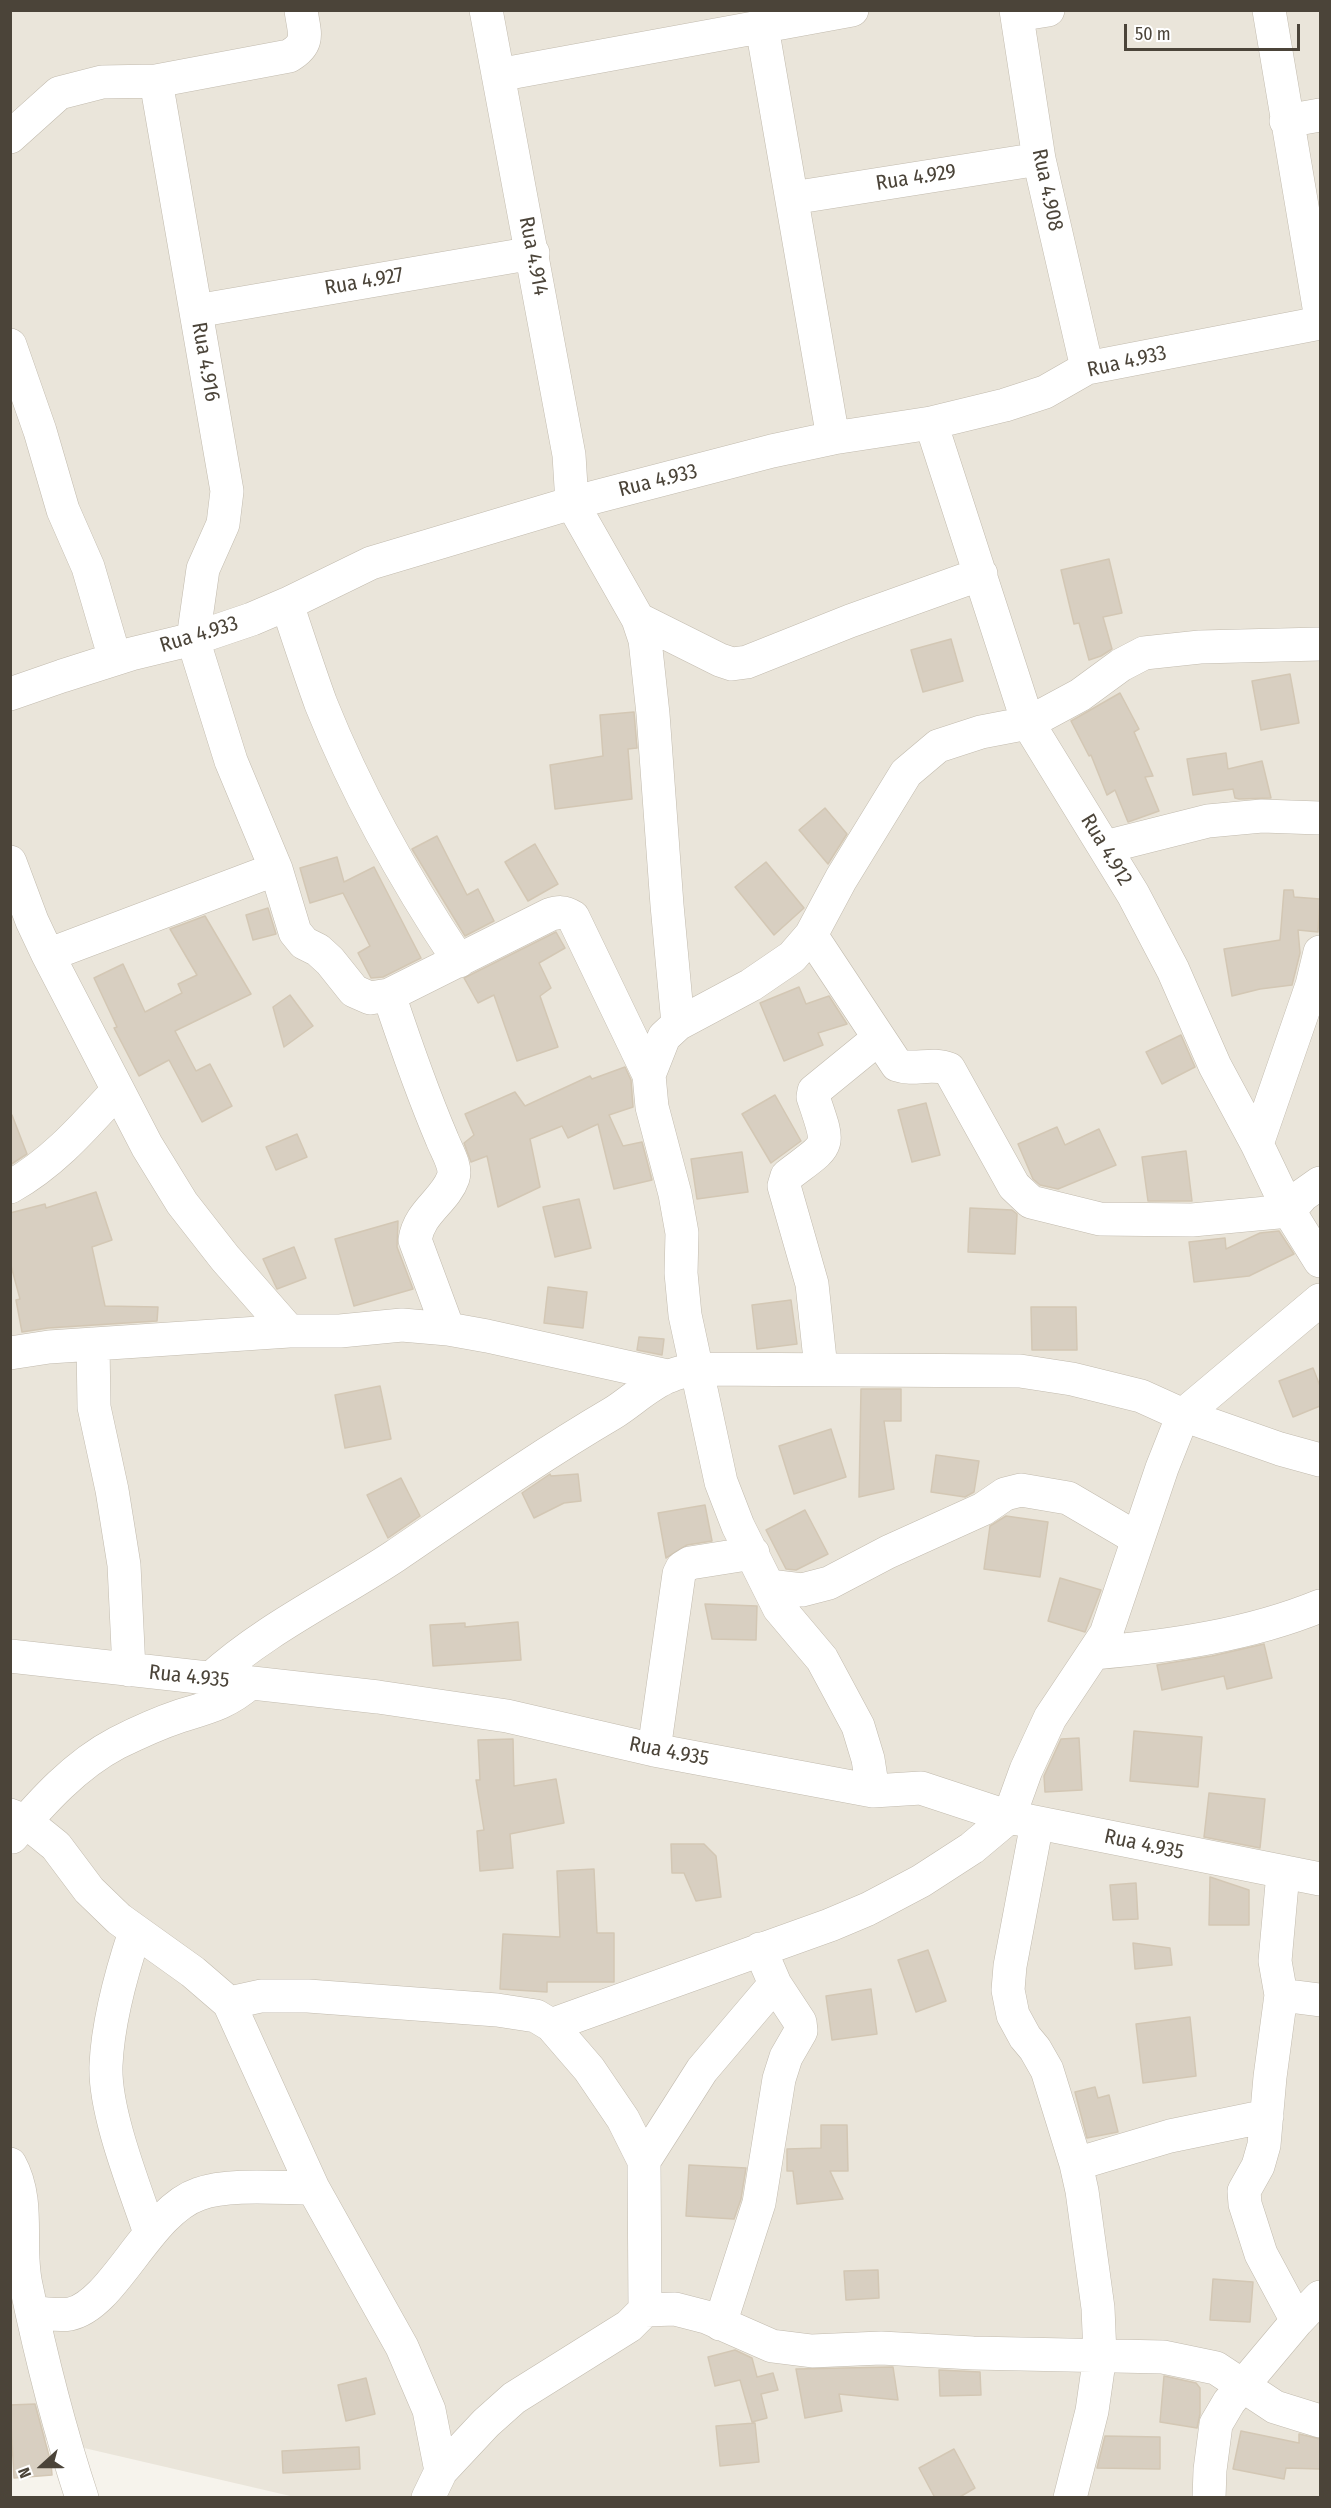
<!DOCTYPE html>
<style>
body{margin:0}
#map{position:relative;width:1331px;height:2508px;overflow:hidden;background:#f6f3ec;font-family:"Fira Sans Condensed",sans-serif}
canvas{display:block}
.frame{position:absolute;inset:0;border:12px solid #4b4439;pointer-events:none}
.north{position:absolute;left:12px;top:2436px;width:60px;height:60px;-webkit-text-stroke:4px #fff;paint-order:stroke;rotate:249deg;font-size:16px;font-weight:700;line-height:24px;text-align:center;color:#4b4439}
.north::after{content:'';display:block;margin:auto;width:21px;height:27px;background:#4b4439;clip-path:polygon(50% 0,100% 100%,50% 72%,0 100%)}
.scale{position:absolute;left:1124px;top:24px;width:176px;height:27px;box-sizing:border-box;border:3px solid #4b4439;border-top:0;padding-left:8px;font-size:18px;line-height:21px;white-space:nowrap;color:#4b4439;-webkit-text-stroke:4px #fff;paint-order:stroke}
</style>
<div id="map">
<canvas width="1331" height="2508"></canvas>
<div class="frame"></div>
<div class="north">N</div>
<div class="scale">50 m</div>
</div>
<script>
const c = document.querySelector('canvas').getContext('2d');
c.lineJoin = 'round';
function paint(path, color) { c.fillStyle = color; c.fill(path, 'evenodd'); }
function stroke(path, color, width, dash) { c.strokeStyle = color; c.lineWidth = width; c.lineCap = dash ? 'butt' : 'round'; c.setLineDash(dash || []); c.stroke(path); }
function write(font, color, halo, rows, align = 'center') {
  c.font = font + ' "Fira Sans Condensed",sans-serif'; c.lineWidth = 5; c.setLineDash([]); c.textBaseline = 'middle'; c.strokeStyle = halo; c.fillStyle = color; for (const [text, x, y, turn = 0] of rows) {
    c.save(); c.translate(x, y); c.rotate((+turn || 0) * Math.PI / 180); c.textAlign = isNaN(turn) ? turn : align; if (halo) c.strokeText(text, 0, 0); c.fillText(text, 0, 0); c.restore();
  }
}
const residential = new Path2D(`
 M 11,11 L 1320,11 L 1320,2497 L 299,2498 L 11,2431 Z`);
const building = new Path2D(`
 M 1109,559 L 1122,613 L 1103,617 L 1112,649 L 1101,656 L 1089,660 L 1079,623 L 1074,624 L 1061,570 Z
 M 951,639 L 963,681 L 923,692 L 911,650 Z
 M 1290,674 L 1299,723 L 1261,730 L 1252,681 Z
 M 1120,693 L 1139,729 L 1134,732 L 1153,776 L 1145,777 L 1159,811 L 1128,822 L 1115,790 L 1107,795 L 1091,755 L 1089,756 L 1071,721 Z
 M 634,712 L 637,748 L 628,749 L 632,799 L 555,809 L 550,765 L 603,756 L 600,715 Z
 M 1226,753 L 1228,769 L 1262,761 L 1271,798 L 1239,799 L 1235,798 L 1233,789 L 1193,795 L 1187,759 Z
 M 825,808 L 847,834 L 828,864 L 799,830 Z
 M 437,836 L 467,895 L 478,889 L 494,921 L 465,936 L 412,849 Z
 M 535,844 L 558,884 L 528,901 L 505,862 Z
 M 337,857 L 344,882 L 374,867 L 421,958 L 383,977 L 371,978 L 358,953 L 370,946 L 343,893 L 310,903 L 300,868 Z
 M 766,862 L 804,908 L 774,935 L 735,887 Z
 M 1284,890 L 1293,890 L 1294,897 L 1320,899 L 1318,932 L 1298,930 L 1300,953 L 1292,985 L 1260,989 L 1232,996 L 1224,949 L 1280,940 Z
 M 268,908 L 276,934 L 253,940 L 246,915 Z
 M 205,916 L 251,994 L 175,1031 L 196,1071 L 210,1064 L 232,1106 L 202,1122 L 169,1060 L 139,1076 L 114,1028 L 117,1027 L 94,978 L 123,964 L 145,1012 L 182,993 L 178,984 L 197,975 L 170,929 Z
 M 556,932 L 565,948 L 539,963 L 551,988 L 540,996 L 558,1047 L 517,1061 L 494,995 L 478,1003 L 464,978 Z
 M 799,987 L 806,1004 L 829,996 L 847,1024 L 818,1033 L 823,1045 L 784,1061 L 760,1003 Z
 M 290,995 L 313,1026 L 284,1047 L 273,1007 Z
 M 1181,1035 L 1195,1067 L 1162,1084 L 1146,1052 Z
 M 625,1067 L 631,1080 L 633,1107 L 609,1115 L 623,1146 L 642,1142 L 652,1180 L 614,1189 L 598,1124 L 568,1138 L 562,1126 L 530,1139 L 540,1187 L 498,1207 L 487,1156 L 471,1162 L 464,1143 L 474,1135 L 465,1114 L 515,1092 L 525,1106 L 590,1076 L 592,1079 Z
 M 775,1095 L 801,1141 L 771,1163 L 742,1114 Z
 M 926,1103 L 940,1155 L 912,1162 L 898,1110 Z
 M 12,1115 L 27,1154 L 10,1165 L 10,1116 Z
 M 1057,1127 L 1065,1145 L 1099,1129 L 1116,1165 L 1058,1189 L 1040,1185 L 1033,1179 L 1018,1144 Z
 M 297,1134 L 307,1157 L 276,1170 L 266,1147 Z
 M 1186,1151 L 1192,1201 L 1148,1201 L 1142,1157 Z
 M 742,1152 L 748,1192 L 697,1199 L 691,1159 Z
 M 96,1192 L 112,1240 L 92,1247 L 105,1306 L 158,1307 L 157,1321 L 48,1328 L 22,1332 L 16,1300 L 20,1299 L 10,1262 L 10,1213 L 45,1204 L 46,1208 Z
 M 579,1199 L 591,1248 L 555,1257 L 543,1207 Z
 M 970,1208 L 1012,1210 L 1017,1214 L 1015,1254 L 968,1252 Z
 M 398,1221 L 397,1247 L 413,1289 L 354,1306 L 335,1239 Z
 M 1279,1231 L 1294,1254 L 1249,1276 L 1194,1282 L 1189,1242 L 1225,1238 L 1226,1249 L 1260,1233 Z
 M 294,1247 L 306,1278 L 277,1289 L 263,1259 Z
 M 548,1287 L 587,1292 L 583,1328 L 544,1323 Z
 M 791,1300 L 797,1344 L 757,1349 L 752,1305 Z
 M 1031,1307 L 1076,1307 L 1077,1350 L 1032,1350 Z
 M 639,1337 L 664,1339 L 662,1355 L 637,1350 Z
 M 1313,1368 L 1320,1386 L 1320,1406 L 1293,1417 L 1279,1381 Z
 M 380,1386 L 391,1439 L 345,1448 L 335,1395 Z
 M 861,1389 L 901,1389 L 901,1421 L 884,1421 L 894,1489 L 859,1497 Z
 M 831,1429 L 846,1477 L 794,1494 L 779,1446 Z
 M 936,1455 L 979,1461 L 974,1492 L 965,1497 L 931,1492 Z
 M 550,1474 L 551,1476 L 578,1474 L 581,1501 L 564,1503 L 534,1518 L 522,1493 Z
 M 401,1478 L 420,1516 L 388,1538 L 367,1495 Z
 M 705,1505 L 712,1541 L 687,1545 L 666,1558 L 658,1513 Z
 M 805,1510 L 828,1554 L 796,1570 L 786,1569 L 766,1530 Z
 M 1006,1516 L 1048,1522 L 1040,1577 L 984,1569 L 990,1526 Z
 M 1060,1578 L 1101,1590 L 1085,1632 L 1048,1621 Z
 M 705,1604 L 757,1606 L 756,1640 L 712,1639 Z
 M 518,1622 L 521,1660 L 433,1666 L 430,1625 L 465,1623 L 465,1627 Z
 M 1264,1644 L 1272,1678 L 1227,1689 L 1224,1676 L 1162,1690 L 1157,1665 L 1212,1656 Z
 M 1134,1731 L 1202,1737 L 1198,1787 L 1130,1781 Z
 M 1079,1738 L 1082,1790 L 1045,1792 L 1044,1776 L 1061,1739 Z
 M 513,1739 L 514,1786 L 556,1779 L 564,1823 L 510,1834 L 513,1868 L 480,1871 L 477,1831 L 484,1830 L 476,1780 L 480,1780 L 478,1740 Z
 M 1209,1793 L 1265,1799 L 1260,1848 L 1204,1837 Z
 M 671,1844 L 704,1844 L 716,1856 L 721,1897 L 696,1901 L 684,1873 L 672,1873 Z
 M 594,1869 L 597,1933 L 614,1933 L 614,1982 L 547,1982 L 547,1992 L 500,1989 L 503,1934 L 560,1937 L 557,1871 Z
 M 1210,1877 L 1249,1890 L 1249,1925 L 1209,1925 Z
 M 1136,1883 L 1138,1919 L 1113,1920 L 1110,1885 Z
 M 1133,1943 L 1170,1948 L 1172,1965 L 1135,1969 Z
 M 928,1950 L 946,2001 L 916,2012 L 898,1960 Z
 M 871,1989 L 877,2034 L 832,2040 L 826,1996 Z
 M 1190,2017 L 1196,2076 L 1143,2083 L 1136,2024 Z
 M 1095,2087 L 1098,2098 L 1109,2095 L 1118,2132 L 1087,2138 L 1075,2092 Z
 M 821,2125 L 847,2125 L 848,2171 L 830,2171 L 843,2199 L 797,2204 L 793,2171 L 787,2171 L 787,2149 L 821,2148 Z
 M 689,2165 L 746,2168 L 741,2199 L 734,2219 L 686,2216 Z
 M 878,2270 L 879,2298 L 846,2300 L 844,2271 Z
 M 1213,2279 L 1253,2282 L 1250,2322 L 1210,2320 Z
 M 735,2350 L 752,2358 L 757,2377 L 773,2373 L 778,2390 L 761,2394 L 767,2418 L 752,2422 L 740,2380 L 715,2386 L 708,2357 Z
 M 893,2367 L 898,2400 L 839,2394 L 842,2411 L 805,2418 L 796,2369 Z
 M 939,2370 L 980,2372 L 981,2395 L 940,2396 Z
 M 1164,2376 L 1196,2383 L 1200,2388 L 1200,2414 L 1197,2428 L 1160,2422 Z
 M 366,2378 L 375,2414 L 346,2421 L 338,2385 Z
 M 35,2404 L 51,2463 L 52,2475 L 14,2478 L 10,2405 Z
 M 755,2423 L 759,2462 L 720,2466 L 716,2426 Z
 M 1241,2431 L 1299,2443 L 1299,2434 L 1320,2439 L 1320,2469 L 1286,2468 L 1284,2479 L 1233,2469 Z
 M 1105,2436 L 1160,2437 L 1160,2469 L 1097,2468 Z
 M 359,2447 L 360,2469 L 283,2473 L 282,2451 Z
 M 954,2449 L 975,2488 L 958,2498 L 935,2498 L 919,2468 Z`);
const minor = new Path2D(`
 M 486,10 L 569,455 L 572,503 L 638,619 L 645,640 L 653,714 L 667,905 L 678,1024
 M 1016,10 L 1039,159 L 1087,368
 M 1269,10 L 1320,313
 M 1017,15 L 1048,10
 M 762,27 L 833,438
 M 498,75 L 852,10
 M 156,81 L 227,491 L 223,524 L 203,569 L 193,639 L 231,761 L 276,869 L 295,932 L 304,943 L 318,950 L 330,961 L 354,991 L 370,998 L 389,995 L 549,915 C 558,912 564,911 573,917 L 649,1075
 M 1286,121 L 1320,115
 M 10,137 L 59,93 L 102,82 L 156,81 L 289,56 C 311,43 304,33 301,10
 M 792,198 L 1039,159
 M 196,311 L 533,253
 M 10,345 L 40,431 L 63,510 L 88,567 L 115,659
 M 931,423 L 1028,723 L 1133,894 L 1173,970 L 1215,1066 L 1257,1144 L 1289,1211 L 1320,1261
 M 287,604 C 298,637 309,671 321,704 C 357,794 405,880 459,961
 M 638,619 L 720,660 L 732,664 L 747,662 L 850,621 L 981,574
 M 10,694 L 62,676 L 131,654 L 193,639 L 252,619 L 287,604 L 371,563 L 572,503 L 772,451 L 833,438 L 931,423 L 1005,405 L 1045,392 L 1087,368 L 1320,323
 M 1105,847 L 1208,821 L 1262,816 L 1320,818
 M 10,862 L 32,921 L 48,955 L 147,1146 L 182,1203 L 225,1258 L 289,1331
 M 811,935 L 897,1065 C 914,1071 932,1062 949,1069 L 1014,1186 L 1031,1202 L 1100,1219 L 1192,1220 L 1289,1211 L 1303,1195 L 1320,1183
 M 48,955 L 276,869
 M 389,995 C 405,1043 422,1092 442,1139 C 446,1150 457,1166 453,1178 C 445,1201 419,1212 415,1240 L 448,1329
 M 1257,1144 L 1312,985 L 1320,952
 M 10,1187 C 53,1163 84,1127 117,1091
 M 93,1344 L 94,1407 L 112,1490 L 124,1565 L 129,1670
 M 10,1353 L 49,1347 L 289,1331 L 340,1331 L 402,1325 L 448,1329 L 487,1336 L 668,1376
 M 821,1369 L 812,1284 L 784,1186 L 787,1176 C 831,1142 831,1150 813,1097 L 814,1091 L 879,1038
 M 769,1586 L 802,1590 L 829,1583 L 888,1552 L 983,1509 L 1005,1494 L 1021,1490 L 1068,1498 L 1138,1539
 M 1094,1653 C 1171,1646 1249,1635 1320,1606
 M 10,1656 L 378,1697 L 507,1716 L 654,1750 L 873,1791 L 921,1788 L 1009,1817 L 1320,1879
 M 210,1679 C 265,1629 333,1597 395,1556 C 467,1507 538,1457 613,1413 C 631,1402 650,1383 670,1376 C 678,1372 688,1371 696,1369 L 1020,1371 L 1072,1379 L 1141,1396 L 1183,1415 L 1280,1449 L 1320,1460
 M 654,1750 L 679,1574 L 682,1568 L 690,1563 L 753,1553
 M 873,1791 L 868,1759 L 858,1726 L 822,1659 L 779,1608 L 738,1526 L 721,1482 L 685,1315 L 681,1273 L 682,1233 L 675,1194 L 652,1107 L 649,1075 L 664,1037 L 678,1024 L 751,985 L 792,957 L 811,935 L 841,879 L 906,773 L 938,746 L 981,732 L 1028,723 L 1080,695 L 1121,665 L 1144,653 L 1200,647 L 1320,644
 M 10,1815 L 25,1821 L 56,1846 L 89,1890 L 119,1919 L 193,1972 L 229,2003 L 313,2188 L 402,2347 L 429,2410 L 441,2471
 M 1037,1823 L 1010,1966 L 1008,1990 L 1013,2015 L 1025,2037 L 1035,2049 L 1047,2070 L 1076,2164 L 1082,2191 L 1098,2308 L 1100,2355 L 1092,2411 L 1070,2498
 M 12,1837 C 42,1802 75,1765 117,1743 C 137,1733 159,1723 180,1716 C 209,1707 227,1703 250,1683
 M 1283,1873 L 1275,1961 L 1281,1995 L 1270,2077 L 1264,2145 L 1258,2166 L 1244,2191 L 1245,2204 L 1261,2254 L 1297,2321
 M 135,1932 C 121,1974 108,2020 106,2065 C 104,2112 135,2188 150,2233
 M 1281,1995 L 1320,2000
 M 229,2003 L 261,1996 L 308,1996 L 497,2010 L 536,2016 L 551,2025 L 589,2069 L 623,2119 L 644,2161 L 645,2310 L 629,2326 L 514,2398 L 486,2423 L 441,2471 L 428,2498
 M 551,2025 L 830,1925 L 868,1909 L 921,1881 L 972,1848 L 1009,1817 L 1026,1770 L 1050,1718 L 1106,1634 L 1162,1468 L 1183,1415 L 1320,1300
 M 644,2161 L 702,2070 L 775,1984
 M 10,2164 C 31,2202 17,2245 26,2285 C 41,2357 59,2428 82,2498
 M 1076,2164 L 1170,2136 L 1267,2116
 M 645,2310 L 675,2309 L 706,2317 L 772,2346 L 812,2351 L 881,2348 L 973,2353 L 1163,2357 L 1216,2368 L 1275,2407 L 1320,2421
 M 34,2313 C 45,2313 59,2316 70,2314 C 114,2305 148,2211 199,2194 C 228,2183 281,2188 313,2188
 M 720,2324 L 759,2203 L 779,2079 L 786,2057 L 801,2031 L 800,2022 L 775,1984 L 760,1949
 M 1209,2498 L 1210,2470 L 1216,2424 L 1229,2402 L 1297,2321 L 1320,2297`);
const streetNames = [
 ["Rua 4.929",916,178,-9],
 ["Rua 4.908",1047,190,78],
 ["Rua 4.914",533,256,79],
 ["Rua 4.927",364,282,-10],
 ["Rua 4.916",205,362,80],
 ["Rua 4.933",1127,362,-13],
 ["Rua 4.933",658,481,-14],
 ["Rua 4.933",199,635,-17],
 ["Rua 4.912",1106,850,59],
 ["Rua 4.935",189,1677,6],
 ["Rua 4.935",669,1752,11],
 ["Rua 4.935",1144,1845,12]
];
paint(residential, '#eae5da');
paint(building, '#d8cfc1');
stroke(building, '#d3c7b4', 1.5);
stroke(minor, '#c2bbae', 34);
stroke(minor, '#fff', 33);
write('21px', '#4b4439', '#fff', streetNames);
</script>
